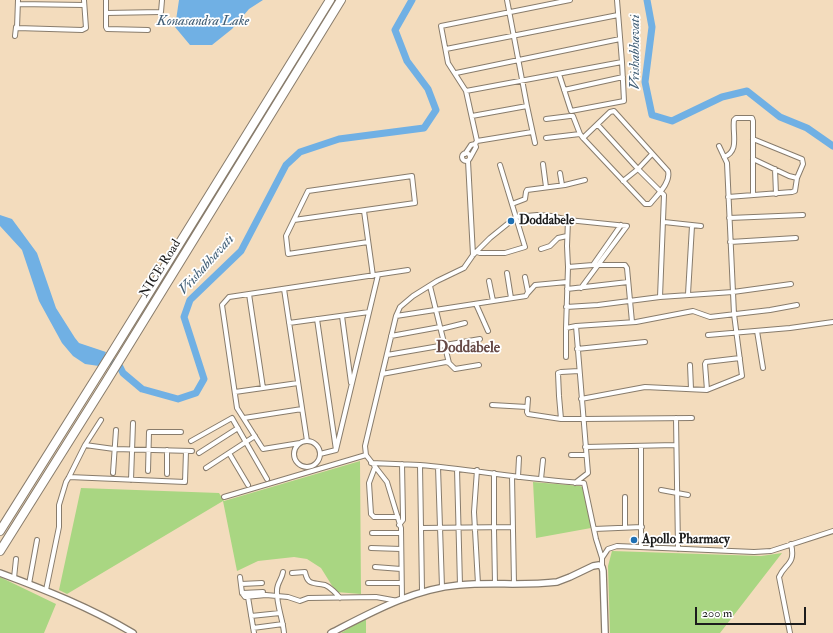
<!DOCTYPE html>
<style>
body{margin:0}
#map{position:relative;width:833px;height:633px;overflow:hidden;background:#f3dcbd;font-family:"IM FELL Double Pica",serif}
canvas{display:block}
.scale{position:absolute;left:695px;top:607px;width:111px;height:18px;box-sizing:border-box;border:2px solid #1c1c1c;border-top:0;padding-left:5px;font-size:12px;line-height:14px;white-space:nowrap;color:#1c1c1c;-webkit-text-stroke:3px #fff;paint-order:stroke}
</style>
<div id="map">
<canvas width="833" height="633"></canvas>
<div class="scale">200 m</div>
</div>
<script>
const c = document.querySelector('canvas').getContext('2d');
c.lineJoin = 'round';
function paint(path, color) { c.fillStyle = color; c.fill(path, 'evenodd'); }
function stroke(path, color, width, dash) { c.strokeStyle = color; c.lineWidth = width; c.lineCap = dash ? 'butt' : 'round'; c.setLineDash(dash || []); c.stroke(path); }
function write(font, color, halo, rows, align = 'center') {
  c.font = font + ' "IM FELL Double Pica",serif'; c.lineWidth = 3.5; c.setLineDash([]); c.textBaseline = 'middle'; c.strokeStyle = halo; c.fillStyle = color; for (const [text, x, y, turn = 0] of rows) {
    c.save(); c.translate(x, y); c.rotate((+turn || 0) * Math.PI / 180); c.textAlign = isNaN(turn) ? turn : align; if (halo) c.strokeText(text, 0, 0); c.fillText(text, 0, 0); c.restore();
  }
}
const green = new Path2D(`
 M 360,461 L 361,594 L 336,592 L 321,568 L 307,559 L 294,557 L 258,561 L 237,571 L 223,501 L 67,594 L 59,590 L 81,488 L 219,493 L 224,501 Z
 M 533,482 L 580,486 L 584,488 L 591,528 L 536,538 Z
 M 612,551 L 761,556 L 782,553 L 720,633 L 610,633 L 608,566 Z
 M 0,577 L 56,604 L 44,633 L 0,633 Z
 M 366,618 L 366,633 L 341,633 Z`);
const water = new Path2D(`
 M 179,0 L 263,0 L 249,9 L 232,29 L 212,45 L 190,45 L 175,27 Z
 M 0,215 L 12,219 L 37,253 L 56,308 L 75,338 L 79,343 L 106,352 L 99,366 L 85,364 L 73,356 L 62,343 L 39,301 L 22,250 L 0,226 Z`);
const river = new Path2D(`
 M 647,0 L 652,27 L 645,82 L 652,115 L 672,121 L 722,97 L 747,91 L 780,117 L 807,128 L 833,146
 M 104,357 L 120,367 L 123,373 L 142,389 L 178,399 L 196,393 L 204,379 L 184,317 L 190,300 L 241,251 L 286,165 L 300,152 L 339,139 L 424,128 L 436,110 L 428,89 L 407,61 L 395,30 L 412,0`);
const minor = new Path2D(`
 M 18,0 L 17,28 L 82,30 L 86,28 L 84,0
 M 106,0 L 106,27 L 107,29 L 148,30
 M 18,4 L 84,5
 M 106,13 L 161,12 L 162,0
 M 15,36 L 16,27
 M 446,49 L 618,15
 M 456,73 L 620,39
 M 559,74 L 571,111 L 624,101 L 622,62
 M 564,90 L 623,77
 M 466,91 L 622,62 L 617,0
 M 527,106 L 535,143
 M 472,116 L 527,106 L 507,0
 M 546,119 L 570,116 L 573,116 L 580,134 L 583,138 L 645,204 L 650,204 C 657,195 671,183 668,171 L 614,111 L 610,112 L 583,138
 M 598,125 L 638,169 L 664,195 L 660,297
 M 546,138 L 580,134
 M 477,141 L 532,132
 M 475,144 L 477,141 L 466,91 L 448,63 L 441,26 L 570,0
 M462 157a4 4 0 1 1 8 0a4 4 0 1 1-8 0Z
 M 465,154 L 471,145 L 475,144 L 476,147 L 470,158
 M 724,157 C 740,151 732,134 734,120 L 736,118 L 752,118 L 753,121 L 753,195
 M 753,159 L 789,176 L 797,178
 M 468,161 L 473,255
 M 543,164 L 546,187
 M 775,169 L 776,194
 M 560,173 L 562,185
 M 623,181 L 638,169 L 652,154
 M 728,197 L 792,192 L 795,191 L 797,178 L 803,164 L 802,159 L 753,139
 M 512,204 L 525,199 L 526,192 L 527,190 L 565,185 L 585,180
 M 364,211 L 373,276
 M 729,218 L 803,215
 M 294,220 L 415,203 L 412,176 L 308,191 L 286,236 L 288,254 L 368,242
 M 568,220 L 567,246 L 568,267 L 566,328 L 576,326 L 588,473 L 575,483
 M 664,222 L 701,226
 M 730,242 L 796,238
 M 541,249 L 550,246 L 558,238 L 567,236
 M 477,252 L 480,253 L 505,253 L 525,247 L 500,165
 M 593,265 L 621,225
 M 568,267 L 593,265 L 625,265 L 627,268 L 632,322
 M 507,273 L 511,298
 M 489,281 L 493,301
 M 430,286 L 449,363
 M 284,289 L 307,441
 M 567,289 L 628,282
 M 249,294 L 263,388
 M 527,294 L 535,285 L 567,282
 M 688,294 L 692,226
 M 476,304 L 488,331
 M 566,307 L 598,305 L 660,297 L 733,292 L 791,284
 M 342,316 L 351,383
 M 396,316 L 526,296 L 528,292 L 525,277
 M 317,319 L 336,450 L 320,454
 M 289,323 L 369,312
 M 576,326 L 636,322 L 693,311 L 710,317 L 770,310 L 797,305
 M 441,329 L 465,323
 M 757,331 L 763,368
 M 708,335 L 790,328 L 833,322
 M 391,336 L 440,327
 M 577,349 L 645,342
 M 387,355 L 480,339
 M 566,357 L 566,328
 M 690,365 L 691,389
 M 382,374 L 446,362 L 449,363 L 455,369 L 479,365
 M 707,390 L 705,364 L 706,362 L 740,358
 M 235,392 L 298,383
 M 528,399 L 527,412 L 528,414 L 561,419 L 583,419 L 692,418
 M 581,399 L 645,387 L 707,390 L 742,376 L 734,314 L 727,163 L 719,146
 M 492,405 L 527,407
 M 244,418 L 302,409
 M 676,418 L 678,549
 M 561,419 L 559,396 L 558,373 L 561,372 L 579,371
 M294 454a13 13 0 1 1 26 0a13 13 0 1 1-26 0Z
 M 191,441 L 232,418 L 267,479
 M 300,443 L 263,449 L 237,408 L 222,305 L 229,297 L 408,270
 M 85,445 L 114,449 L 192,451
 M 585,447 L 676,445
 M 336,450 L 378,275
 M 199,453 L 238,428
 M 229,453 L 248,485
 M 571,455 L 586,455
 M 371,463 L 420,465 L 422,591
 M 420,465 C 475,470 529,480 584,483 L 596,539 L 602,558
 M 375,467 L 369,483 L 371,514 L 374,517 L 398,517
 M 438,467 L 442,587
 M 206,468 L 255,436
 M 457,469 L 460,585
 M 477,470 L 474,512 L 478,584
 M 148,471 L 149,432 L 181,432
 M 113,473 L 116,430
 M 494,473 L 494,529 L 495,584
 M 167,474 L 167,450
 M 512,476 L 514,584
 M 69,477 L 85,445 L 101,420
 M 518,477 L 519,458
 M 541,479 L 543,460
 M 131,480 L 133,423
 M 661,490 L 688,495
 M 224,497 L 366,455
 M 625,497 L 625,527
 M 399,525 L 403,520 L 403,517 L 402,464
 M 421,528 L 512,527
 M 594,529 L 642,527
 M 372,533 L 401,533
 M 641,547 L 641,446
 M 371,548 L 401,549
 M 375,567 L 401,569
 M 602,567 L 602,558 L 608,549 L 617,546 L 754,552 L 771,551 L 833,531
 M 283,572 C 282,579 277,583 277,590 C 276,604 283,619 284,633
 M 292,573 L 305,572 C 308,586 313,582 325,585 C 330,587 337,594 340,598
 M 240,577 L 242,593 L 245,597 L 266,595 L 288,597 L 300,601 L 308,598 L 376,597 L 398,601
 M 14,578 L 16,559
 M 368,583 L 401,583
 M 29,584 L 37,540
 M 241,584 L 262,583
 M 46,590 L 59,527 L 59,505 L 66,482 L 69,477 L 185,482 L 186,451
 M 242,593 L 263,592
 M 248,597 L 254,633
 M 402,599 L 401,528 L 387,482 L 366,455 L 365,446 L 396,316 L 400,307 L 413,296 L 437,281 L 464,268 L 473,255 L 490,238 L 516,217 L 537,215 L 552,216 L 568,220 L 627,226 L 581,288
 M 251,616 L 280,613
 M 253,628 L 283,624
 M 790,633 L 779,577 C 785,563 796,565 791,544`);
const tertiary = new Path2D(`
 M 0,573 C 46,590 91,608 133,633
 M 331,633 C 372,612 413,589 459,585 C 491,582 524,586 557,582 L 570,577 L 593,566 L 599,565 L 602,567 L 603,571 L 605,633`);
const motorway = new Path2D(`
 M 0,531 L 113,351 L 330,0
 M 0,551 L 106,382 L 341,0`);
const markers = [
 [511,221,4,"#1f6fb2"],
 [634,540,4,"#1f6fb2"]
];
const poiNames = [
 ["Doddabele",519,221],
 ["Apollo Pharmacy",642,540]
];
const streetNames = [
 ["NICE Road",161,269,-58]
];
const waterNames = [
 ["Konasandra Lake",203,22],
 ["Vrishabhavati",636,52,-90],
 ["Vrishabhavati",207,265,-48]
];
const quarterNames = [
 ["Doddabele",468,349]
];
paint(green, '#a9d682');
paint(water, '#70b0e4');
stroke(river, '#70b0e4', 7);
stroke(minor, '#887c6c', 6);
stroke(tertiary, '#887c6c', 8);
stroke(motorway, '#887c6c', 10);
stroke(minor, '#fff', 4);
stroke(tertiary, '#fff', 5.5);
stroke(motorway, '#fff', 8);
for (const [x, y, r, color] of markers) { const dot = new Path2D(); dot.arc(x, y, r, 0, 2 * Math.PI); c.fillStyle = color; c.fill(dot); stroke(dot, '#fff', 1.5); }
write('bold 13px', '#1c1c1c', '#fff', poiNames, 'left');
write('13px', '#1c1c1c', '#fff', streetNames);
write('italic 14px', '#425f76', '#fff', waterNames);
write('bold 15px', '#674a46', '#fff', quarterNames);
</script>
